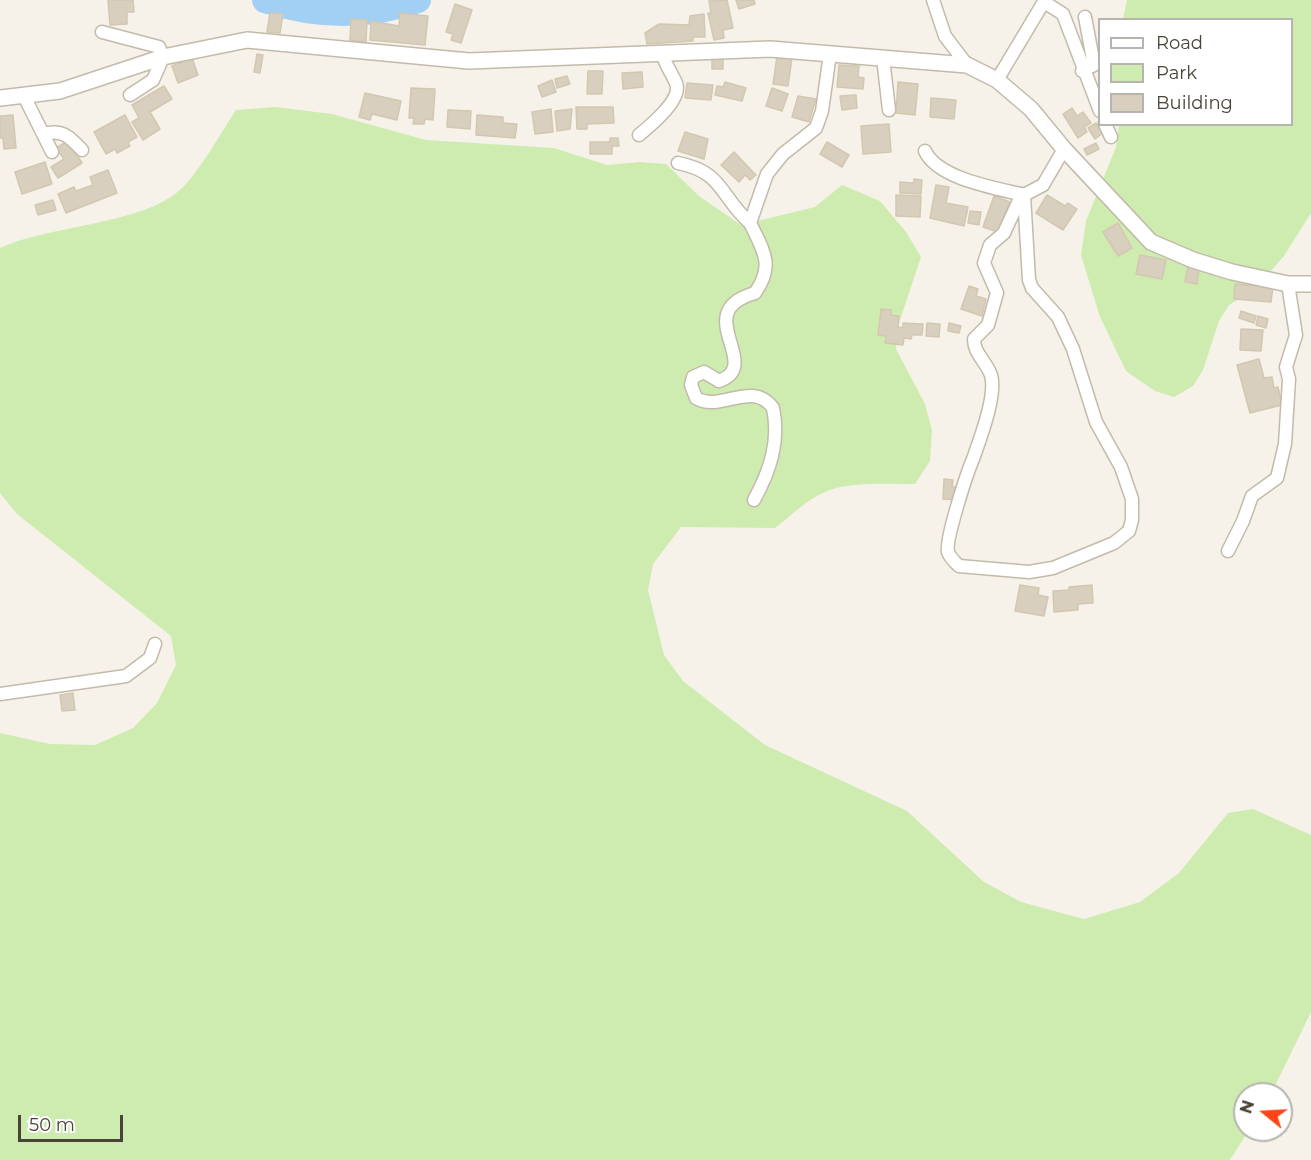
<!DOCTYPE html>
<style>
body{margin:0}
#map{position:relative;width:1311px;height:1160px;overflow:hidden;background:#f6f2e9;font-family:Montserrat,sans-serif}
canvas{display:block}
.legend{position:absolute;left:1098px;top:18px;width:195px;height:108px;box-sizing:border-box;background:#fff;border:2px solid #b7b4af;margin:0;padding:8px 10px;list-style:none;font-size:18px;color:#4a4337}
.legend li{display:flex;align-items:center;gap:12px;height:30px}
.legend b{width:30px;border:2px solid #b7b4af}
.north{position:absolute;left:1233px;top:1082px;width:60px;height:60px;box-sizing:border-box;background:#fff;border:2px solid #b7b4af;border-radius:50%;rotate:288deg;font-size:16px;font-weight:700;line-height:24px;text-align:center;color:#4a4337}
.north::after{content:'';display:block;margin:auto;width:21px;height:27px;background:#ff4417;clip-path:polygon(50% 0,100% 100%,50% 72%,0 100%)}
.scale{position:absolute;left:18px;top:1115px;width:105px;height:27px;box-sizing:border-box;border:3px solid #4a4337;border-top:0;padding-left:8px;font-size:18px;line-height:21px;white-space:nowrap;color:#4a4337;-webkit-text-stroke:4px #fff;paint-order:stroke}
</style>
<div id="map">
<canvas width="1311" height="1160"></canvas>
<ul class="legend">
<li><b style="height:8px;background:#fff"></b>Road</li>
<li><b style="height:16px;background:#ceecb0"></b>Park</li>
<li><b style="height:16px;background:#d8cfbe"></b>Building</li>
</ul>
<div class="north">N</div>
<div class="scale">50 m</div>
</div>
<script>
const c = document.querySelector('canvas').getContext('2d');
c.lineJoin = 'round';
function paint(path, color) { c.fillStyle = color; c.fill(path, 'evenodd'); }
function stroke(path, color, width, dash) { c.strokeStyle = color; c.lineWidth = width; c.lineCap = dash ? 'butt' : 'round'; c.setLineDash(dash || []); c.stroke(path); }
const green = new Path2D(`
 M 1127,0 L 1311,0 L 1311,213 L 1284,256 L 1253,291 L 1229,305 L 1219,321 L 1203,370 L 1193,386 L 1174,397 L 1155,391 L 1126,371 L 1100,317 L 1081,255 L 1086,221 L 1116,147 L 1119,125 L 1292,124 L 1292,20 L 1123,19 Z
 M 275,107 L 332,114 L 426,140 L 554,148 L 607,165 L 640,162 L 666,164 L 699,196 L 741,225 L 815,207 L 842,185 L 880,201 L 906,232 L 921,257 L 898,326 L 896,349 L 925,404 L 932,430 L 930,461 L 915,484 C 890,484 847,481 825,492 C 806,500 791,516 775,528 L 681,527 L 653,564 L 648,590 L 664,655 L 683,681 L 765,745 L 907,811 L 984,882 L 1021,902 L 1084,919 L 1140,902 L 1179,873 L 1228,813 L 1253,809 L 1311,835 L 1311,1012 L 1271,1094 L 1245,1094 L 1245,1130 L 1249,1130 L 1230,1160 L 0,1160 L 0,733 L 50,744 L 95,745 L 133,728 L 157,703 L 176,665 L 171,636 L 17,514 L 0,493 L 0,248 C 50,225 148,224 183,187 C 203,166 220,134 236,110 Z`);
const river = new Path2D(`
 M 265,0 C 315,16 368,18 418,0`);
const building = new Path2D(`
 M 108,0 L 133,0 L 134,12 L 127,12 L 127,24 L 110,25 Z
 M 727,0 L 733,28 L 723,30 L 724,38 L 714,40 L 708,13 L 711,13 L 709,1 Z
 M 736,0 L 754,0 L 755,4 L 739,9 Z
 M 455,4 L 472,10 L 461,43 L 451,40 L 453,34 L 446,32 Z
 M 270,13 L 283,14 L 280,33 L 267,32 Z
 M 400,13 L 428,16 L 425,45 L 370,40 L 371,21 L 399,26 Z
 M 704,14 L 705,37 L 693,37 L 693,41 L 647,44 L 645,33 L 659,24 L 689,25 L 690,16 Z
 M 351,19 L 367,20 L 366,42 L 350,40 Z
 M 257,54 L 263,55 L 260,73 L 254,72 Z
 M 777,56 L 792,58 L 788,86 L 773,84 Z
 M 723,57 L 723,69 L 712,69 L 712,58 Z
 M 192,58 L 198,75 L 178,83 L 172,66 Z
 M 839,65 L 859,66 L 858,77 L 864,78 L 863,89 L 837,87 Z
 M 588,71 L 603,71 L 602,94 L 587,94 Z
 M 642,72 L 643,87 L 623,89 L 622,73 Z
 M 567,76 L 570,84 L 557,88 L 555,79 Z
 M 552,80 L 556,92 L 542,97 L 538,86 Z
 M 725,82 L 746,88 L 742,101 L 715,95 L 717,86 L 723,87 Z
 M 898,82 L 918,84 L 915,115 L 896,113 Z
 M 687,83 L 713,85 L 711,100 L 685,98 Z
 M 164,86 L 172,99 L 150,112 L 160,129 L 143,140 L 132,122 L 139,118 L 132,105 Z
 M 411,88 L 435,89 L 433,120 L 425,119 L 424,124 L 413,124 L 414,118 L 409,118 Z
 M 772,88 L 788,94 L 782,111 L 766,106 Z
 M 365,93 L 401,101 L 397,120 L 372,114 L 370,120 L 359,117 Z
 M 856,95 L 857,108 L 842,110 L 840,96 Z
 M 798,96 L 816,99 L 809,122 L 792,117 Z
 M 931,98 L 956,100 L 954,119 L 930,117 Z
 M 576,107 L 613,107 L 614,123 L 587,124 L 587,129 L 577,129 Z
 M 1072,108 L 1077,116 L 1083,112 L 1091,123 L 1084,127 L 1087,132 L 1078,138 L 1063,114 Z
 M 551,109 L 553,132 L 535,134 L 532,112 Z
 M 572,109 L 570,129 L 557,131 L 555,111 Z
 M 448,110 L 471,111 L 470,129 L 447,127 Z
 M 13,115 L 16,148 L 4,149 L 3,138 L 0,138 L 0,116 Z
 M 125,115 L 137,137 L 128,142 L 130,146 L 117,153 L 115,149 L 106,154 L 94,132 Z
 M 477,115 L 503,117 L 503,123 L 517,124 L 515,138 L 476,135 Z
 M 1096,123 L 1103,133 L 1095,139 L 1088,128 Z
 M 889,124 L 891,152 L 863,154 L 861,126 Z
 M 685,132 L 708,139 L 704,159 L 678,151 Z
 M 610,138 L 618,138 L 619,146 L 612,146 L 612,154 L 590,154 L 590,142 L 610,142 Z
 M 68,141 L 82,163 L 58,178 L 51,167 L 64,159 L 56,148 Z
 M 827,142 L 849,155 L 842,167 L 820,154 Z
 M 1096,143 L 1099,149 L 1087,155 L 1084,149 Z
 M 734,152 L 756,175 L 750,180 L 745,175 L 739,182 L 721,165 Z
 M 45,162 L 52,184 L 22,194 L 15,172 Z
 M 108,170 L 117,193 L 66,213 L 58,194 L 74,187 L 76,191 L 93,185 L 90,177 Z
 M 914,179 L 922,180 L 921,194 L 900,193 L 900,182 L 914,183 Z
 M 936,185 L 949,187 L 946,203 L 968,207 L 964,226 L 930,218 Z
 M 896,195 L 921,196 L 920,217 L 896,216 Z
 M 1047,195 L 1065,206 L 1068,203 L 1077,209 L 1063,230 L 1036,213 Z
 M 994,196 L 1010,202 L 998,232 L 983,227 Z
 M 53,200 L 56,210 L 38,215 L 35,205 Z
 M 970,211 L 981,212 L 979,225 L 968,223 Z
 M 1118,223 L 1132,248 L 1118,256 L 1103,232 Z
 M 1140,255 L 1166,260 L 1162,279 L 1136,274 Z
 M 1188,267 L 1199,269 L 1197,284 L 1185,282 Z
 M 1235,284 L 1273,287 L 1271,302 L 1234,299 Z
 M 969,286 L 978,289 L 976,296 L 986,299 L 982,316 L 961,309 Z
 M 881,309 L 891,310 L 891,315 L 899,316 L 898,327 L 903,328 L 903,323 L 923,324 L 922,335 L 912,335 L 911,339 L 904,338 L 903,345 L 885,343 L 886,336 L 878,335 Z
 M 1241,311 L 1256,316 L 1254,323 L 1239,318 Z
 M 1258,316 L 1268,319 L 1266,328 L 1256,325 Z
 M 927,323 L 940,324 L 939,337 L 926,336 Z
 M 949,323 L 961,326 L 959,333 L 948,331 Z
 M 1241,329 L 1263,330 L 1261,351 L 1240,350 Z
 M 1259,359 L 1264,378 L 1272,377 L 1274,388 L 1278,387 L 1282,405 L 1250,413 L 1237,365 Z
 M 944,479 L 953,480 L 952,487 L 957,487 L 957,500 L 943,499 Z
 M 1020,585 L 1039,588 L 1038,595 L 1048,597 L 1044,616 L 1015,611 Z
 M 1092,585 L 1093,603 L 1078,604 L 1078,610 L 1054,612 L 1053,591 L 1069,590 L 1069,587 Z
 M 73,693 L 75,710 L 62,711 L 60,695 Z`);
const minor = new Path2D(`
 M 933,0 L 945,36 L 967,65
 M 1044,2 L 1063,14 L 1100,111
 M 102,32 L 159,47 L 163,57 L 153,80 L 130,95
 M 883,58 L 889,110
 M 1082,71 L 1094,65 L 1085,17
 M 997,80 L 1045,0
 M 24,96 L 52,152
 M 1105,124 L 1111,137
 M 43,134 C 62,129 69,136 82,150
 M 639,135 C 650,126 683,99 676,83 C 671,72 665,64 662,53
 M 925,151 C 938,179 996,188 1024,195
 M 678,163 C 724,172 720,197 750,223 L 767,174 L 783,154 L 816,128 L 822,111 L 830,54
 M 1022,194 L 1004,233 L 990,245 L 984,263 L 997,293 L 988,325 L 974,339 C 974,354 986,361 991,375 C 997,395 980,439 973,459 C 967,473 945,540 948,552 C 950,558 955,562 959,566 L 1029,572 L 1053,568 L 1114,543 L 1129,531 L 1132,520 L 1132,499 L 1121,467 L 1096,422 L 1073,349 L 1058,317 L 1032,288 L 1029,280 L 1024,195 L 1043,185 L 1064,149
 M 750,223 C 763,250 775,265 755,293 C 688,312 765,365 719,381 L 704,372 L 693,377 L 691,385 L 696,398 C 721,413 752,379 773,408 C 780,441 770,471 754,500
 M 1228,551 L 1243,521 L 1252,496 L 1277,478 L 1285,444 L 1289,379 L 1286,367 L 1296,335 L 1288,284
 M 0,694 L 126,676 L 150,658 L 155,644`);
const tertiary = new Path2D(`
 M 0,98 L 60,91 L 163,57 L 247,40 L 469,61 L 770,49 L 967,65 L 997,80 L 1031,109 L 1064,149 L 1151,242 L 1193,260 L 1232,272 L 1288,284 L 1311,284`);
paint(green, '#ceecb0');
stroke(river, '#a2d0f5', 26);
paint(building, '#d8cfbe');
stroke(building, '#d3c7b0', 1.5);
stroke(minor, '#c2bbab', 15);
stroke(tertiary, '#c2bbab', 18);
stroke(minor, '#fff', 12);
stroke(tertiary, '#fff', 15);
</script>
